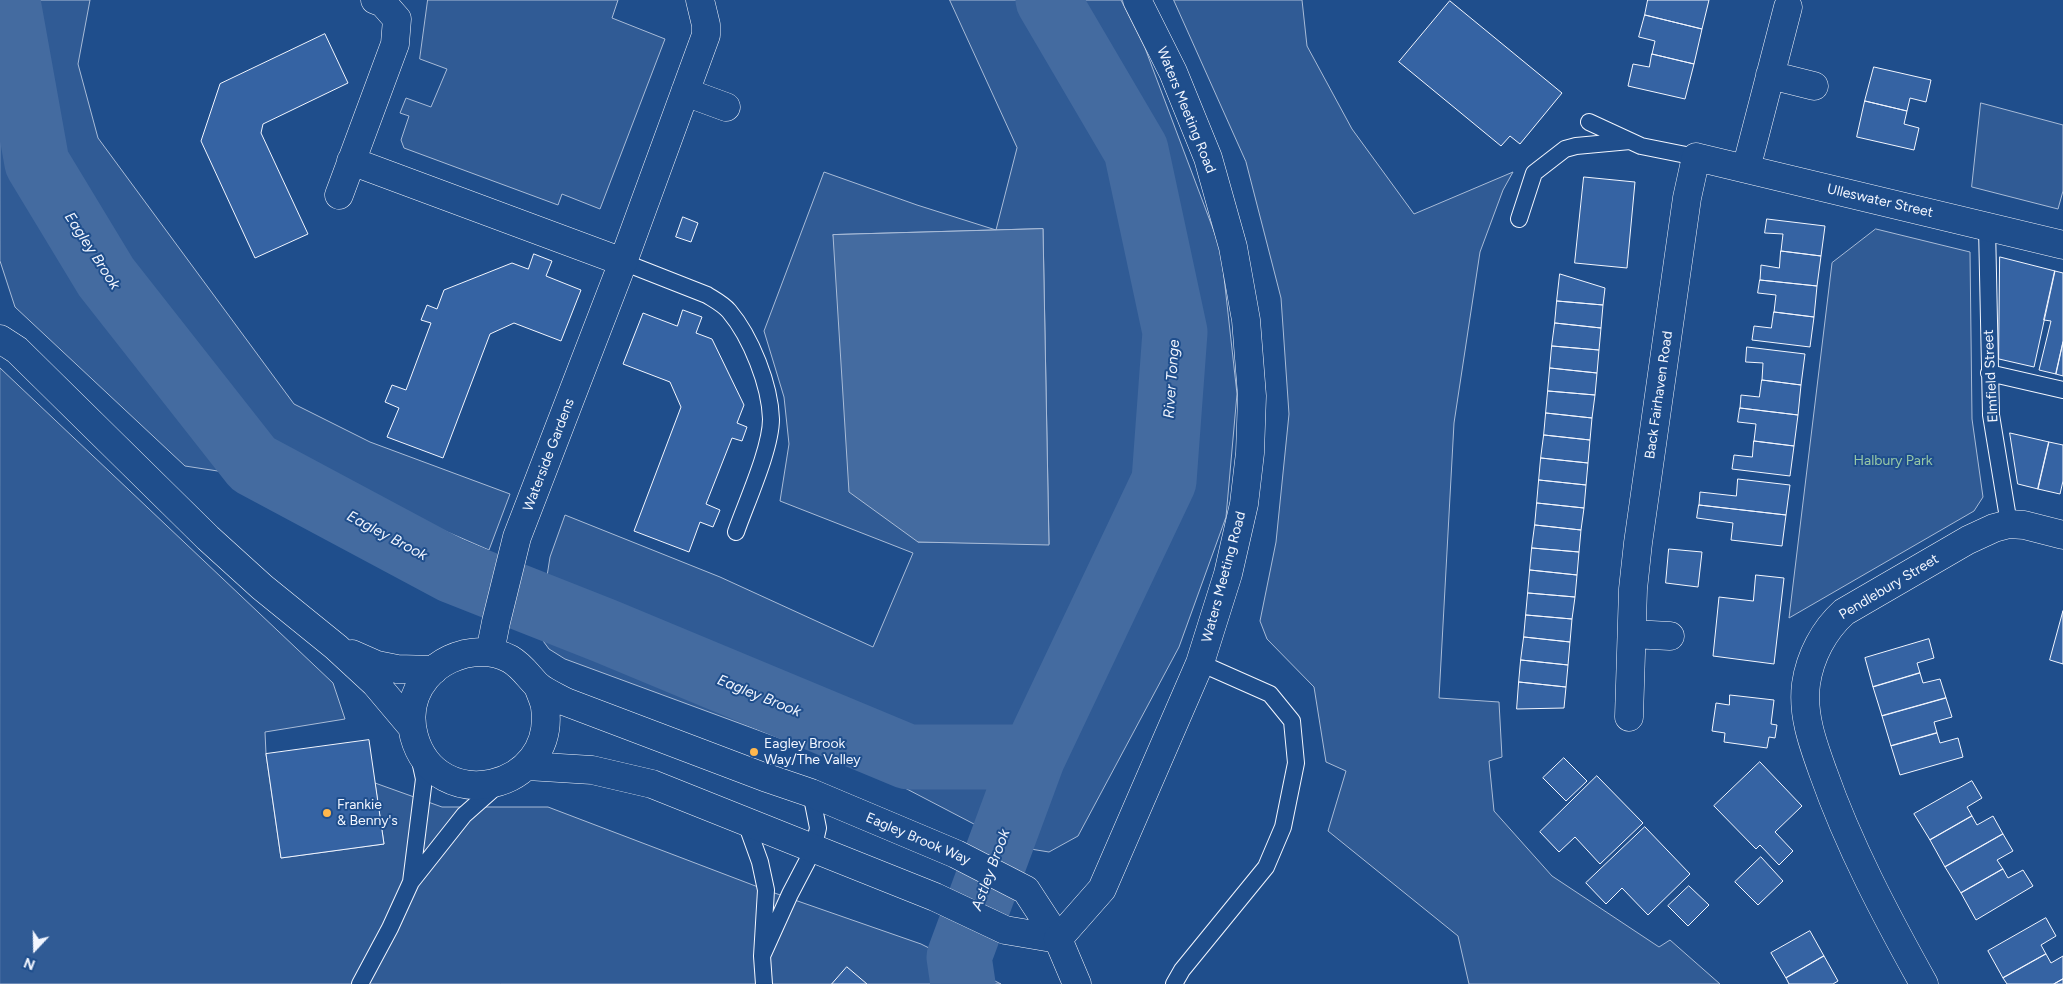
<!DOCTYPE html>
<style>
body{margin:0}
#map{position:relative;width:2063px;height:984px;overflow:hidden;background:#1f4e8c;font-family:Figtree,sans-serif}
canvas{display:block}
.north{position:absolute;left:10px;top:924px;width:50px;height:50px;-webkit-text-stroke:4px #1f4e8c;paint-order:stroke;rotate:201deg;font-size:14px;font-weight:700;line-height:20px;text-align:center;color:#f2f6ff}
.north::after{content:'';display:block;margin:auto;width:18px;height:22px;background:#f2f6ff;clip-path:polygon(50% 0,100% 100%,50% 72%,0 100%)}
</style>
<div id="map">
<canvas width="2063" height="984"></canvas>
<div class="north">N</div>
</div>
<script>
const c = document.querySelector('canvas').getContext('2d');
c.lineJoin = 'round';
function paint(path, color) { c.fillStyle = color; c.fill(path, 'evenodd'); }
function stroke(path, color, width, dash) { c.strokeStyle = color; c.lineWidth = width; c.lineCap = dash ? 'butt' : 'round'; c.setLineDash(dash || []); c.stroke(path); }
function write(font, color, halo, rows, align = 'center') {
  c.font = font + ' Figtree,sans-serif'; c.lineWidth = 4; c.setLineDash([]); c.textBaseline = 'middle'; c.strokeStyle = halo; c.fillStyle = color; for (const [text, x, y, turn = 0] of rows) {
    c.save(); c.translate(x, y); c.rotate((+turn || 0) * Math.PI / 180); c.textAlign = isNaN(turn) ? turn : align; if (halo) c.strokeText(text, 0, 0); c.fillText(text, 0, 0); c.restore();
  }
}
const built = new Path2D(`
 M 0,0 L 90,0 L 78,64 L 98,138 L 294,404 L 370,442 L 510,494 L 489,550 L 355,492 L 185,466 L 15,307 L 0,261 Z
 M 428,0 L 618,0 L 612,18 L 665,39 L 600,209 L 562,194 L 558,205 L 404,148 L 401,140 L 409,116 L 400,113 L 406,98 L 431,107 L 447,69 L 420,59 Z
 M 950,0 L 1121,0 L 1145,48 L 1221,250 L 1237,394 L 1226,517 L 1179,647 L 1078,836 L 1049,852 L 1018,847 L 880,775 L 565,659 L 549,649 L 538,634 L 550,557 L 565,515 L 720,577 L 873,647 L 913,553 L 780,501 L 789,444 L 784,397 L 764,331 L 824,172 L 917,205 L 996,230 L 1017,148 ZM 1043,229 L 1049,544 L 918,542 L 833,235 Z
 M 1174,0 L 1302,0 L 1307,46 L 1352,129 L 1414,214 L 1513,172 L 1503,190 L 1480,252 L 1454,423 L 1439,698 L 1499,702 L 1502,757 L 1489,761 L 1494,811 L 1552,876 L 1659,947 L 1670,940 L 1720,984 L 1469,984 L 1458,936 L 1328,831 L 1346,771 L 1326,762 L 1314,687 L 1267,639 L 1260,621 L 1276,542 L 1289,414 L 1281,298 L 1246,162 Z
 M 1981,103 L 2063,125 L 2063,191 L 2058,209 L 1972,187 Z
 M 1876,229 L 1970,252 L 1972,419 L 1983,497 L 1974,511 L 1789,618 L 1832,263 Z
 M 0,368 L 333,683 L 345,719 L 265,732 L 266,754 L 281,858 L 384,844 L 375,783 L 442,807 L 548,807 L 766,890 L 921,944 L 1001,984 L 0,984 Z`);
const water = new Path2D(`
 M 1043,229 L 1049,545 L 918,542 L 849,492 L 833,235 Z`);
const river = new Path2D(`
 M 0,4 L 9,7 L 37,163 L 106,277 L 253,464 L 453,571 L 605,631 L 908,757 L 1033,757
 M 963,984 L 959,957 L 1033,757 L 1164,481 L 1175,332 L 1136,150 L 1048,0`);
const building = new Path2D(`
 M 1648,0 L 1709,0 L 1702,29 L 1645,15 Z
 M 1450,1 L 1562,93 L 1520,144 L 1510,136 L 1501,146 L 1399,62 Z
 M 1645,15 L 1702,29 L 1694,64 L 1652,54 L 1655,41 L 1639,37 Z
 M 325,34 L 348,83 L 263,124 L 261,133 L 308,234 L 255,258 L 201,141 L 220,84 Z
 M 1652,54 L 1694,64 L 1685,99 L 1628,86 L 1633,64 L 1649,67 Z
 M 1874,67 L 1931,80 L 1926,102 L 1910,98 L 1907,111 L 1865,101 Z
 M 1865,101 L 1907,111 L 1904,124 L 1919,128 L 1914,150 L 1857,137 Z
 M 1584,177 L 1635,182 L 1627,268 L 1575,263 Z
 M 683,217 L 698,223 L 691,242 L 676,237 Z
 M 1767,219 L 1825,226 L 1821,256 L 1781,251 L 1783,234 L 1765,233 Z
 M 1781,251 L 1821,256 L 1817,286 L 1760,280 L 1761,265 L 1779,268 Z
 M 534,254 L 552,261 L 546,276 L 581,290 L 561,341 L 514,323 L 490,334 L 443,458 L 387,437 L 399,408 L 385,402 L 392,385 L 406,390 L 431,323 L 421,320 L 427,305 L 437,309 L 444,290 L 512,263 L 528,269 Z
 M 2000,257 L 2055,271 L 2034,367 L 1999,359 Z
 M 2055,271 L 2063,273 L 2063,342 L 2056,374 L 2039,370 L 2051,321 L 2044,320 Z
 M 1560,274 L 1605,288 L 1603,305 L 1557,301 Z
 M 1760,280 L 1817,286 L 1814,317 L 1774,312 L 1776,295 L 1758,293 Z
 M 1557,301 L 1603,305 L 1601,328 L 1555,323 Z
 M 683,310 L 702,317 L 696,333 L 712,339 L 744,405 L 737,423 L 747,427 L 742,441 L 732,438 L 706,504 L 720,510 L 713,527 L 700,522 L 689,552 L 634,531 L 681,407 L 670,382 L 623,364 L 643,313 L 677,326 Z
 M 1774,312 L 1814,317 L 1810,347 L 1752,340 L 1754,326 L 1771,328 Z
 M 1555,323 L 1601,328 L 1599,350 L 1552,346 Z
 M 2063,342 L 2063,376 L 2056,374 Z
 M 1552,346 L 1599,350 L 1597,373 L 1550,368 Z
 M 1747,347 L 1805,354 L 1801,385 L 1762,380 L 1763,363 L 1746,362 Z
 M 1550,368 L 1597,373 L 1595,395 L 1548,391 Z
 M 1762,380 L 1801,385 L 1798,415 L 1740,408 L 1741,395 L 1759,397 Z
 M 1548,391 L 1595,395 L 1592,418 L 1546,413 Z
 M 1740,408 L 1798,415 L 1794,446 L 1754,441 L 1756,424 L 1738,422 Z
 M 1546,413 L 1592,418 L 1590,440 L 1544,435 Z
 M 2010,433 L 2049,442 L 2038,489 L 2018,484 Z
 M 1544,435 L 1590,440 L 1588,463 L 1541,458 Z
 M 1754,441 L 1794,446 L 1790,476 L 1732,469 L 1734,455 L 1752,457 Z
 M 2049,442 L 2063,445 L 2063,481 L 2060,494 L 2038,489 Z
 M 1541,458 L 1588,463 L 1586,485 L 1539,480 Z
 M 1738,479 L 1790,485 L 1786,515 L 1699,505 L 1700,492 L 1736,496 Z
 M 1539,480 L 1586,485 L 1584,508 L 1537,503 Z
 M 1537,503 L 1584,508 L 1581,530 L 1535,525 Z
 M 1699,505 L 1786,515 L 1782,546 L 1731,540 L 1733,523 L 1697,518 Z
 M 1535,525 L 1581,530 L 1579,552 L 1532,548 Z
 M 1532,548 L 1579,552 L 1577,575 L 1530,570 Z
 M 1669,549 L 1702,552 L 1698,587 L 1666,583 Z
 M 1530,570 L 1577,575 L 1575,597 L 1528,593 Z
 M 1756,575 L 1784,578 L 1774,664 L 1713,656 L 1719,597 L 1753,601 Z
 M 1528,593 L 1575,597 L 1572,619 L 1526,615 Z
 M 2063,611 L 2063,664 L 2050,660 Z
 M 1526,615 L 1572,619 L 1570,642 L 1524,637 Z
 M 1524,637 L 1570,642 L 1568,665 L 1521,660 Z
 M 1929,639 L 1934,658 L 1917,663 L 1920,673 L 1873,687 L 1865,658 Z
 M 1521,660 L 1568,665 L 1566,687 L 1519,682 Z
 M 1920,673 L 1923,683 L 1940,679 L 1946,698 L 1882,716 L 1873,687 Z
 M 1519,682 L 1566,687 L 1564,708 L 1517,709 Z
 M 1730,695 L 1774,700 L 1771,724 L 1777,725 L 1775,738 L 1769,737 L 1767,748 L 1724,742 L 1725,733 L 1712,731 L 1716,703 L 1729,705 Z
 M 1946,698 L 1952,717 L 1934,722 L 1937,733 L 1891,746 L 1882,716 Z
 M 1937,733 L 1940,743 L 1958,738 L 1963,757 L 1900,775 L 1891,746 Z
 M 369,740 L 384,844 L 281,858 L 266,754 Z
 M 1564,758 L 1587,781 L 1566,801 L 1543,778 Z
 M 1760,762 L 1802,806 L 1775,832 L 1793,851 L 1779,865 L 1760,845 L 1756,849 L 1714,806 Z
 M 1597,776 L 1643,823 L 1600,864 L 1575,837 L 1559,852 L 1540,832 Z
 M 1972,781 L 1982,798 L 1967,807 L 1972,816 L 1930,840 L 1914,814 Z
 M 1972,816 L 1977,825 L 1993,816 L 2003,834 L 1945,867 L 1930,840 Z
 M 1645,827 L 1690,874 L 1648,915 L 1622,888 L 1606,904 L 1586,883 Z
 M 2003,834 L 2013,851 L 1997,860 L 2003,869 L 1961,893 L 1945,867 Z
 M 1761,857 L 1783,881 L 1758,905 L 1735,882 Z
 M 2003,869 L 2008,878 L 2023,870 L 2033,886 L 1976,920 L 1961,893 Z
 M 1689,886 L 1709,905 L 1688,926 L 1668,906 Z
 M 2046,918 L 2056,936 L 2041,945 L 2046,954 L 2003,978 L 1988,951 Z
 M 1810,931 L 1824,956 L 1786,978 L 1771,953 Z
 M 2046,954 L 2051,963 L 2063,956 L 2063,979 L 2054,984 L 2007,984 L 2003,978 Z
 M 1824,956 L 1838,981 L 1833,984 L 1789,984 L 1786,978 Z
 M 847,967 L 867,984 L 832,984 Z
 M 2063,979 L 2063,984 L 2054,984 Z`);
const lane = new Path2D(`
 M 1589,122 L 1641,146 L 1696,157
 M 1519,219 L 1534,173 L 1565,149 L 1576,146 L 1630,141
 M 1987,227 L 1991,415 L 2009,524
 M 623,262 L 707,295 C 715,300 723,304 729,311 C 751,337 770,385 771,419 C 771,449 746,503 736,532
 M 1989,373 L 2063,390
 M 746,823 L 760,862 L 766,890 L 762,956 L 764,984
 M 411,882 L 424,779 L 419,756
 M 762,956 L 790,894 L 813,850 L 818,828 L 811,793
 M 360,984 L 390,928 L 411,882 L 464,815 L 499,784
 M 1174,984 L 1182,970 L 1266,867 L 1283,827 L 1296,763 L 1292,721 L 1270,694 L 1200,663`);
const street = new Path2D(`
 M 1770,75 L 1814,86
 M 685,92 L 726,107
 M 351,161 L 623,262
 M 1746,169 L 1788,7
 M 339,195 L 395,44 L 397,19 L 383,3 L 375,0
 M 0,339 L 17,350 L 208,538 L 262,587 L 336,647 L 375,683 L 412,727
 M 1632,634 L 1670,636
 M 490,652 L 496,622 L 517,537 L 623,262 L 706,35 L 706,25 L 700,0
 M 352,654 L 377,665 L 397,669 L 434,670
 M 538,686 C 540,693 544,700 545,707 C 557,791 436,817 414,736 C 402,691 436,653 481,652 C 490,652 501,654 510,659 C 522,666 528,676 537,685 C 544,692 557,697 566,702 L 764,777 L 811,793 L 956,854 L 1026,890 L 1058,939
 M 1629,717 L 1633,589 L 1638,543 L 1687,198 L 1696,157 L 2063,245
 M 527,766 L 592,770 L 652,784 L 935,897 L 1005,930 L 1058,939
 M 1924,984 C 1886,916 1849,846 1823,772 C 1813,744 1802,715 1806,684 C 1810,656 1824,630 1844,612 L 1968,540 L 1994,528 L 2009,524 L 2024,525 L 2063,535`);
const secondary = new Path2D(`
 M 1077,984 L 1058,939 L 1102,889 L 1200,663 L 1228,574 L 1244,504 L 1250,453 L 1252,396 L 1246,320 L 1233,247 L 1208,158 L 1173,72 L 1137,0`);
const markers = [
 [754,752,5,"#ffb74d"],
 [327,813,5,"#ffb74d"]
];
const streetNames = [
 ["Waters Meeting Road",1186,110,68],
 ["Ulleswater Street",1880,201,13],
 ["Elmfield Street",1991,376,-93],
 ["Back Fairhaven Road",1659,395,-82],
 ["Waterside Gardens",549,455,-69],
 ["Waters Meeting Road",1224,577,-75],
 ["Pendlebury Street",1889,587,-31],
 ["Eagley Brook Way",918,839,23]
];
const parkNames = [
 ["Halbury Park",1893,461]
];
const poiNames = [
 ["Eagley Brook",764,744],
 ["Way/The Valley",764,760],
 ["Frankie",337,805],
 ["& Benny's",337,821]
];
const waterNames = [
 ["Eagley Brook",92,251,57],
 ["River Tonge",1172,379,-86],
 ["Eagley Brook",387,536,28],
 ["Eagley Brook",759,696,22],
 ["Astley Brook",991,870,-70]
];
paint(built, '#305b95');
stroke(built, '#a8bbd7', 1);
paint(water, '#446ba0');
stroke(water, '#a8bbd7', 1);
stroke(river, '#446ba0', 65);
paint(building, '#3563a3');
stroke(building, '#f2f6ff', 1);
stroke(lane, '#f2f6ff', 18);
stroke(street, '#f2f6ff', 29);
stroke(secondary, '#f2f6ff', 29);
stroke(lane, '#1f4e8c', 16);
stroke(street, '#1f4e8c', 28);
stroke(secondary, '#1f4e8c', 28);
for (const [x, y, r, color] of markers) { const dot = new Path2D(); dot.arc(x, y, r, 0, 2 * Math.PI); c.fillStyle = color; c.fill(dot); stroke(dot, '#1f4e8c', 2); }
write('14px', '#f2f6ff', '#1f4e8c', streetNames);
write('14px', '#97c8a6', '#1f4e8c', parkNames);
write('14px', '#f2f6ff', '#1f4e8c', poiNames, 'left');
write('italic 15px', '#f2f6ff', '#1f4e8c', waterNames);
</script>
